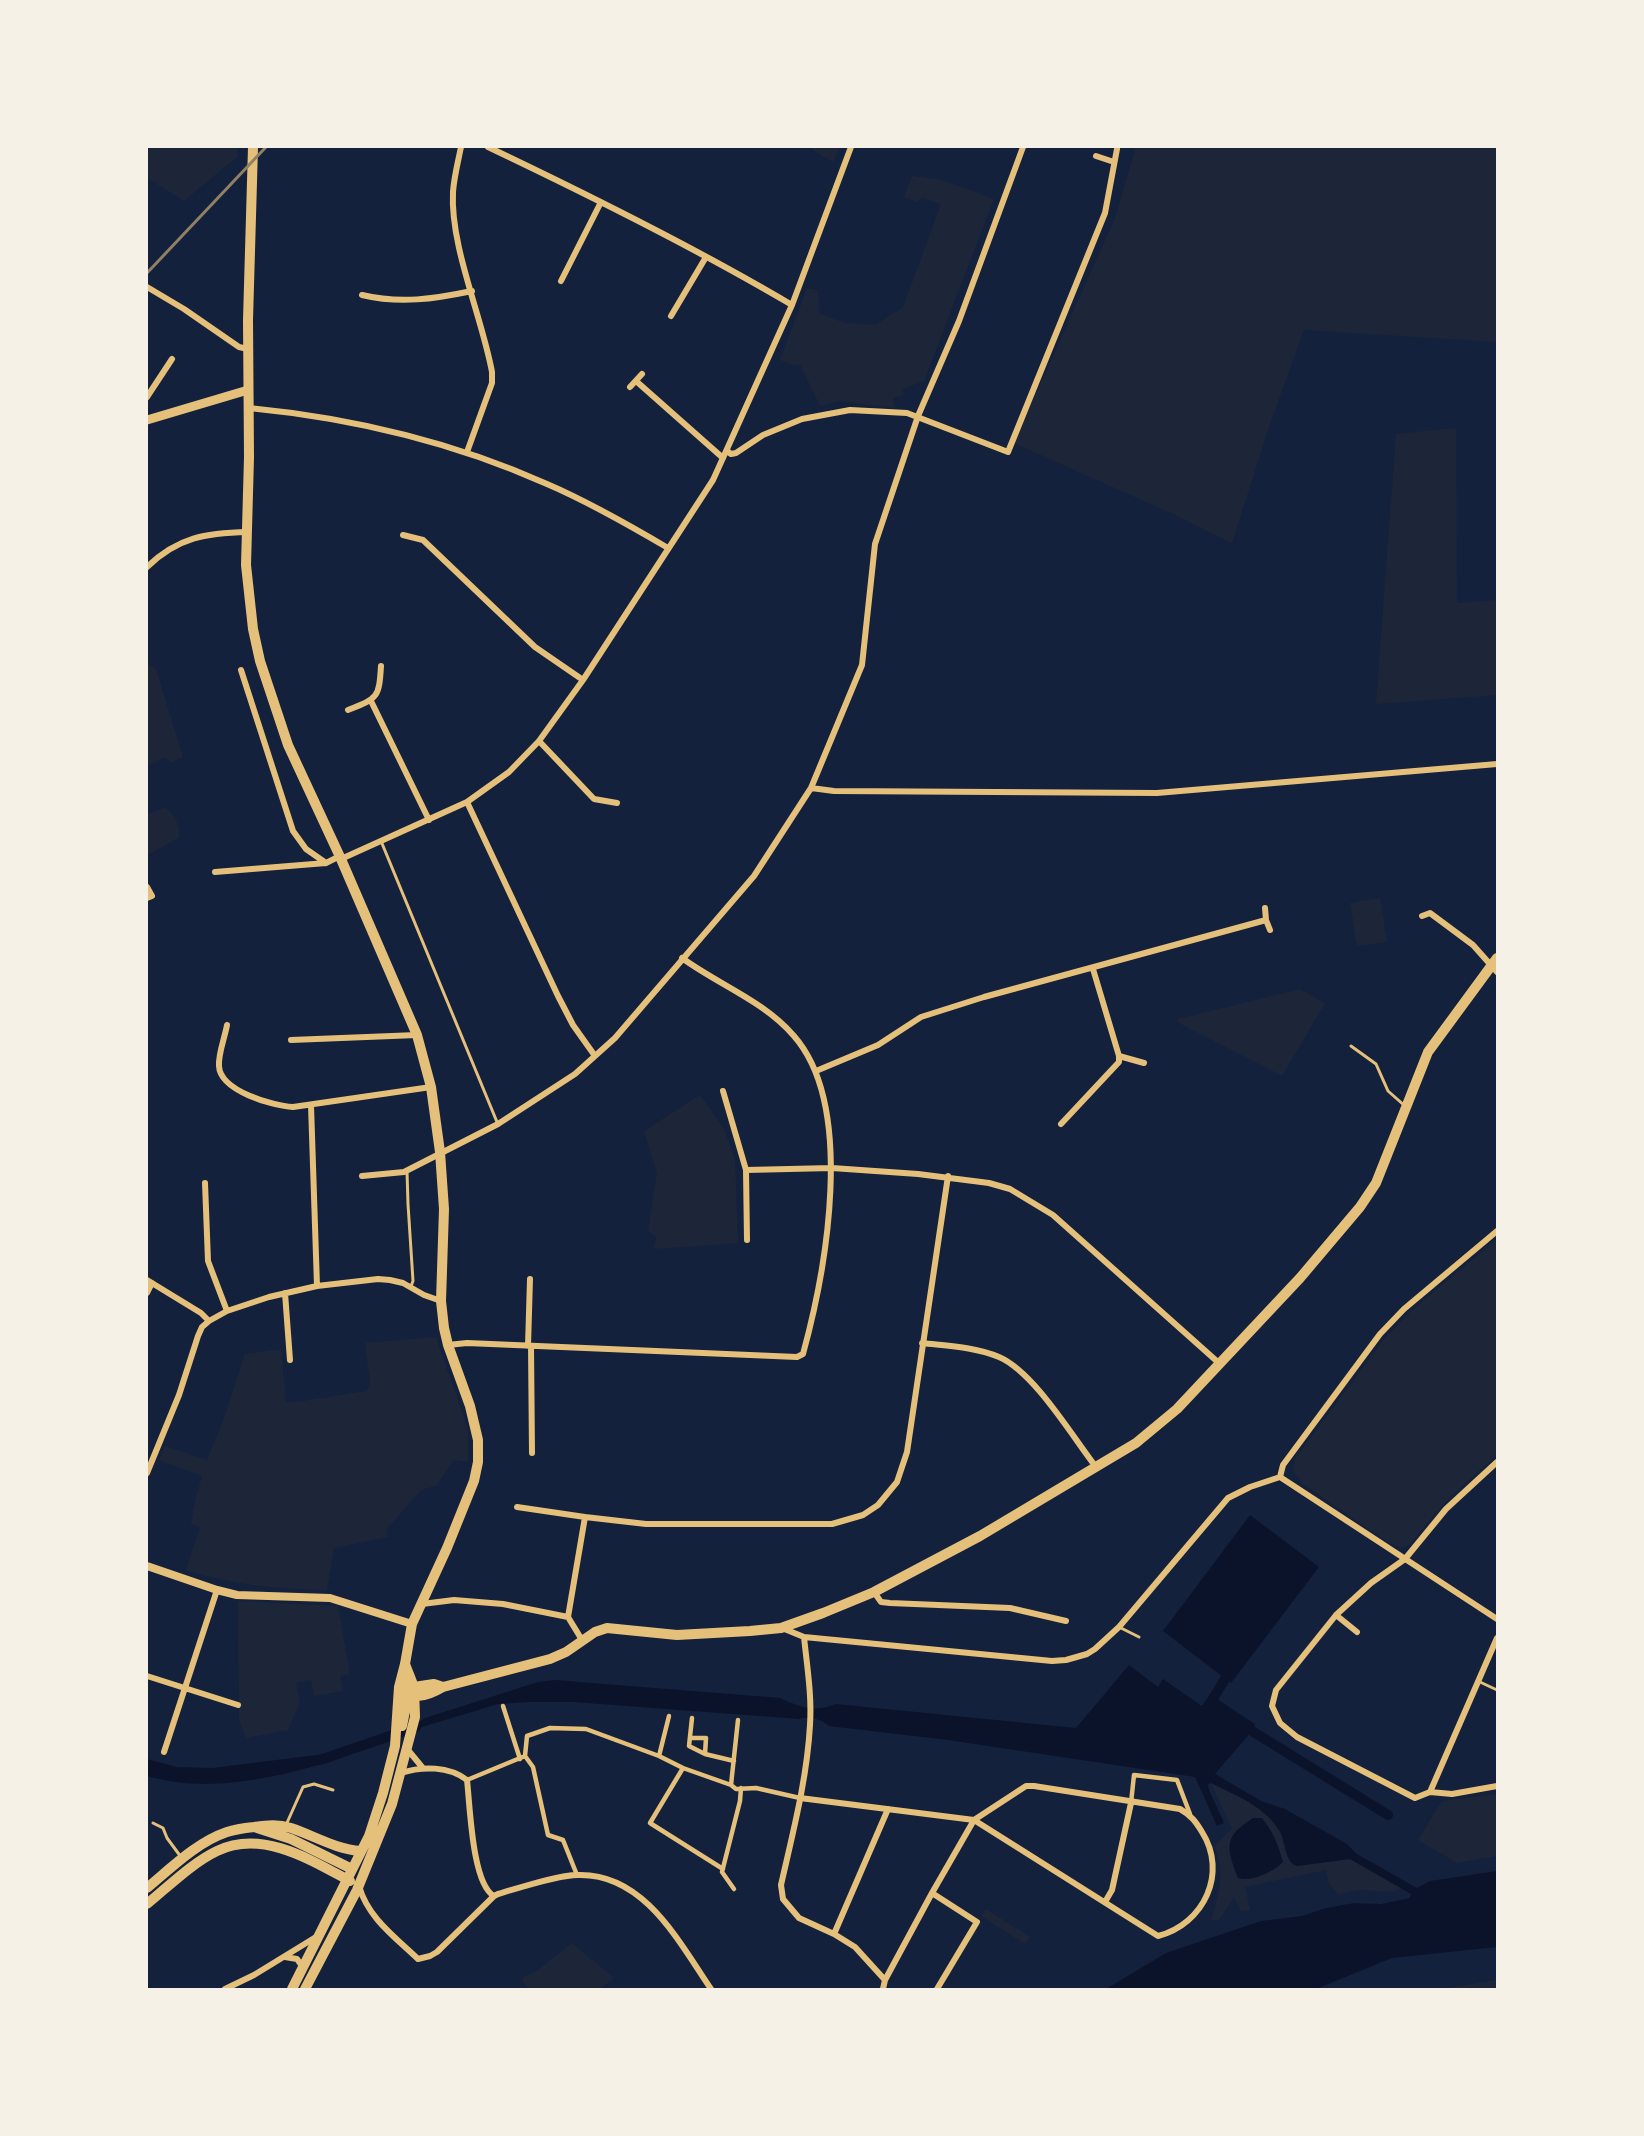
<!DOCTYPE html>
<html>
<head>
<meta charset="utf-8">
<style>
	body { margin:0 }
	#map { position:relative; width:1644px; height:2136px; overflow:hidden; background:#14213d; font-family:Rubik,sans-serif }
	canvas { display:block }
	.frame { position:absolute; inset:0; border:148px solid #f6f1e7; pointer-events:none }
</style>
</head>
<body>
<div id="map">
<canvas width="1644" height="2136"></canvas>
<div class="frame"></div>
</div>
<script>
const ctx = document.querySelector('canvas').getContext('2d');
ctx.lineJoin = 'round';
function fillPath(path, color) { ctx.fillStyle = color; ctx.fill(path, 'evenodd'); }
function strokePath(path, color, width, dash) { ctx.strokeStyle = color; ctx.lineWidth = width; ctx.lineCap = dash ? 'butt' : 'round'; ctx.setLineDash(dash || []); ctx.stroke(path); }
fillPath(new Path2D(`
	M147,147H238L237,157L184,201L147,178Z
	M810,147H840L833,162L817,153Z
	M1136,147H1497V342L1304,330L1270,424L1232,543L1175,515L1014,443L1115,218Z
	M912,176L942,180L994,199L924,381L902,389L904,395L893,398L894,408L841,401L820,406L800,365L790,364L780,360L807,288L818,290L819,313L845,323L875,325L903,307L941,204L922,198L917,202L904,197Z
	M1456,428L1457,603L1497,600V695L1376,704L1396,434Z
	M147,663L156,669L183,757L170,763L168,759L164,758L147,766Z
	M163,808C174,810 181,827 179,838L147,855V815Z
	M1380,898L1387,942L1357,946L1350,903Z
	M1300,989L1325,1003L1282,1076L1177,1022L1178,1019Z
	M700,1095L724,1129L735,1160L738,1243L654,1249L656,1237L648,1231L657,1173L644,1131Z
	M1497,1239V1455L1449,1498L1409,1545L1400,1548L1389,1543L1303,1484L1293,1471L1295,1459L1384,1339L1411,1311Z
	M436,1337L468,1429V1462L454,1460L436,1486L421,1490L386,1530L388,1537L334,1548L327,1590C278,1589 232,1585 186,1570L200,1527L191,1524L196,1497L202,1476L159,1460L165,1446L207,1460L223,1421L245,1354L281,1349L286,1402H296L367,1391L370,1382L365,1343Z
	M238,1601L338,1606L350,1674L340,1676L343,1691L314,1696L311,1680L296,1683L300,1703L288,1730L246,1738L239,1720Z
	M1211,1783C1235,1795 1265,1806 1279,1830C1286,1841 1284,1862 1297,1866L1350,1859L1401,1888L1393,1892L1359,1890L1338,1894L1329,1884L1326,1870L1245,1887L1250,1910L1241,1911L1234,1897L1218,1921L1211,1920C1219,1892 1226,1873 1214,1846L1232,1829Z
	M1497,1794V1856L1457,1863L1418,1840L1442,1801Z
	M986,1909L1030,1937L1025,1944L981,1916Z
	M572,1943L614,1978L600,1989H529L522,1981L525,1976L538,1970Z
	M1497,1980V1989H1441Z`), '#1d2539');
fillPath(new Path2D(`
	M1250,1515L1319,1567L1231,1683L1163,1631Z
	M1129,1665L1158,1687L1163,1679L1202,1706L1211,1693L1214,1697L1255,1724L1252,1731L1215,1774L1261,1801L1285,1809L1347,1844L1357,1854L1417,1888L1430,1881L1497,1871V1947L1392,1958L1316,1989H1106L1166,1953L1261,1921L1302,1916L1326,1908L1354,1903L1381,1904L1410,1898L1411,1894L1350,1859L1297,1866C1284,1862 1286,1841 1279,1830C1264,1806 1235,1795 1211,1783L1208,1784L1209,1790L1224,1823L1217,1826L1195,1777L948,1740L829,1726C821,1719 809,1716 799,1719L573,1702H528L498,1704L422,1727L406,1730L425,1718L538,1682L555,1680L780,1698C801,1707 813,1713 836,1704L1076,1728Z
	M333,1753V1761C274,1778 208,1794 147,1776V1759L177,1767L212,1768Z
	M1253,1818H1262C1273,1832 1278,1844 1283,1862C1273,1872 1253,1882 1238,1878C1226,1847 1223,1837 1253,1818Z`), '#0b132b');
strokePath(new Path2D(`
	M1214,1697L1225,1679
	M1252,1731L1388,1815
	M320,1760L416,1727`), '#0b132b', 10);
strokePath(new Path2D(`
	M381,841L497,1122
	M1351,1046L1376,1064L1388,1091L1405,1106
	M407,1171L408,1204L413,1281L411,1286
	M1119,1627L1139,1637
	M1480,1682L1497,1690
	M153,1823L163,1828L167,1838L181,1857
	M286,1825L303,1787L314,1784L333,1790`), '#e5c07b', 3);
strokePath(new Path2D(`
	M503,1706L520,1759
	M692,1718L689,1746L705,1754L734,1761
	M691,1738H706L705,1754
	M525,1756L533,1767L548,1835L563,1840L577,1875
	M659,1756L669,1716
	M683,1768L650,1823L723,1869
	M467,1780L525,1756L527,1736L550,1728L586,1729L659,1756L683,1768L731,1785L736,1789L756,1788L800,1798
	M731,1785L738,1720
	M1131,1803L1134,1775L1177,1780L1190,1814
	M734,1889L722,1872L740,1801L741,1788`), '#e5c07b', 4.5);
strokePath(new Path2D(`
	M461,147C458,162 454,177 453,192C450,246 482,317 492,372V383L467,452
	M488,147C591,196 694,247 792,305
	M1096,156L1114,162
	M561,281L601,202
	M147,287L184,309L239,347L248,349
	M362,295C400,304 434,299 472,291
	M671,316L706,257
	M636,381L723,458
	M630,387L642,374
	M147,397L172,359
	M249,408C352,418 453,442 547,484C589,502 629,525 668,548
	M727,451L731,454L736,453L763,435L802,419L850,410L907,413L1008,452L1105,213L1117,149
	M403,535L423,540L535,647L583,680
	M147,567C178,537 206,533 248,532
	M241,670L293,831L306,849L326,863
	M371,701L429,820
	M348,710C378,698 379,698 381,666
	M539,741L594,799L617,803
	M811,788L834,791L1157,793L1497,764
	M467,802L558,996L573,1025L595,1056
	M341,859L467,802L509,772L539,741L583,680L713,480L792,305L851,147
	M215,872L326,863L340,856
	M147,887L152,896L147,898
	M1265,908L1266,920
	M1422,916L1430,913L1473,945L1497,972
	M227,1025C225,1037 218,1054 219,1066C220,1091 273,1106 293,1107L431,1087
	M291,1040L417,1035
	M1119,1056L1144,1063
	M816,1071L878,1045L921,1017L984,997L1266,920L1270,930
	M723,1091L746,1170L832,1168L918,1174L989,1183L1010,1189L1053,1215L1220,1364
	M311,1105L317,1286
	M1061,1124L1119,1062V1056L1093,969
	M746,1170L747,1240
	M362,1176L404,1172L498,1124L575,1074L615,1038L754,876L811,788L862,665L875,544L918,416L959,321L1023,147
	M205,1183L208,1261L227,1311
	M147,1280L201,1313L209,1321
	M147,1293L152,1283
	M285,1293L290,1360
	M922,1343C948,1346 975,1347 999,1357C1034,1372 1072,1436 1096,1467
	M448,1345L467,1343L797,1357L803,1354C826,1270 856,1107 794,1036C764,1001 719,985 682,958
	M528,1346L530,1279
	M531,1346L532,1453
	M1497,1462L1446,1509L1405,1559L1371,1583L1336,1615L1276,1690L1272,1706L1280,1723L1297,1737L1415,1798L1430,1792L1497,1638
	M147,1473L179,1395L198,1336L202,1327L209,1321L227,1311L269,1297L317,1286L378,1279L390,1280L403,1283L424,1295L441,1301
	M1280,1477L1283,1465L1380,1334L1404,1309L1497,1231
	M1280,1477L1497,1619
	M517,1507L585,1517
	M874,1592L881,1602L890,1603L1010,1608L1066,1621
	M422,1604L454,1600L503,1604L568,1617
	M1336,1615L1357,1632
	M568,1617L585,1517L646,1524H832L863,1515L878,1505L897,1482L907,1452L948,1176
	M568,1617L582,1640
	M782,1628L804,1637L1052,1661L1066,1660L1087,1654L1095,1649L1119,1627L1228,1498L1250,1487L1280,1477
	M804,1637C807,1666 812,1696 810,1725C807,1779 793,1832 781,1885L783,1899L799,1918L834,1934L855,1947L885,1980L883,1989
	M147,1676L238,1705
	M408,1750L422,1767
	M164,1752L217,1590
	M401,1773C422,1766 449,1766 467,1780C470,1805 472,1884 494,1896
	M1430,1792L1452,1794L1497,1786
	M800,1798L974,1820L1158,1936C1204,1924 1228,1873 1202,1832C1196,1822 1191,1815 1180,1809L1034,1786H1026L974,1820L932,1893L885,1980
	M359,1886C368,1918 395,1937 418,1959L430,1956L437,1952L494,1896L498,1894C519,1888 557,1875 578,1875C644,1873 679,1942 711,1989
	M932,1893L977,1922L937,1989
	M1105,1902L1112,1890L1131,1803
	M834,1934L888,1809
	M285,1957L297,1959L302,1966
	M225,1989L254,1975L316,1937`), '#e5c07b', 6);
strokePath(new Path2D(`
	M147,1566L217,1590L237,1595L330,1598L412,1624`), '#e5c07b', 8);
strokePath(new Path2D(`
	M147,420L248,390`), '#e5c07b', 9);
strokePath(new Path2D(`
	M253,147L248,320L249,457L246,565L253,629L260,661L288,745L341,859L417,1035L431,1087L440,1152L444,1209L441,1301L444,1328L448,1345L470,1406L478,1440V1462L474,1481L447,1548L412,1624L405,1664L399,1687L395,1746L383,1793L369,1836L292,1989
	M401,1681C411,1702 426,1697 443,1687L550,1659L566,1652L595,1632L607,1628L677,1635L750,1631L781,1628L823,1613L874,1592L980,1536L1136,1443L1177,1409L1300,1278L1360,1207L1376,1183L1428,1052L1497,958
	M414,1687L434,1684L443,1687
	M402,1726L409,1691L413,1687
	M257,1828L291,1839L352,1869
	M147,1888C171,1868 197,1842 227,1832C236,1829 245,1828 254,1827C268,1825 278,1824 291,1828C315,1836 335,1849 361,1851
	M147,1904C169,1886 192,1863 217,1851C262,1829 311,1860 350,1881
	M305,1989L357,1890L392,1804L415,1717L414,1687L405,1664`), '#e5c07b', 10);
strokePath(new Path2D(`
	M147,273L266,147`), '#918062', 3);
</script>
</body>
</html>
